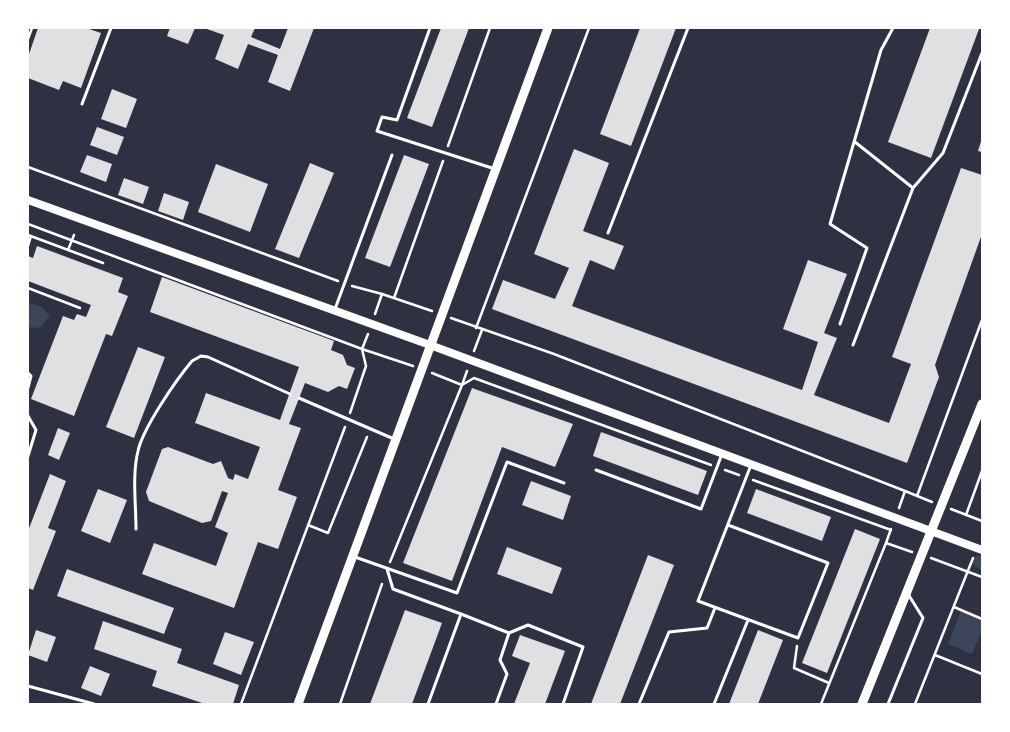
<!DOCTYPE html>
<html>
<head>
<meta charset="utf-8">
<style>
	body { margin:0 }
	#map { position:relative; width:1010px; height:732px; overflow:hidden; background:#2d3142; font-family:"DejaVu Sans",sans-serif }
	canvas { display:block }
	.frame { position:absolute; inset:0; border:29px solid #fff; pointer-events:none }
</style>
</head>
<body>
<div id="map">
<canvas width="1010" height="732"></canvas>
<div class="frame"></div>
</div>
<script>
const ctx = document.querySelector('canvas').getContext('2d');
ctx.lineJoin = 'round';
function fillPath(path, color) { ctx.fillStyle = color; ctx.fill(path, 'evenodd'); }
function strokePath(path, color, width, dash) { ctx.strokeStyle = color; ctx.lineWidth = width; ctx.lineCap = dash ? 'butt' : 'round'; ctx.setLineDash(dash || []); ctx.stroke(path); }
fillPath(new Path2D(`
	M28,303L40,306L50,315L40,328L28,327Z
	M978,555L982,557V571L972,563V559Z
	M961,611L982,621V630L972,654L948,644Z`), '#3c4559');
fillPath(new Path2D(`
	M38,28H86L101,33L81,88L63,81L59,90L28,78V57Z
	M170,28H195L188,44L167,36Z
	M204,28H255L251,37L280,49L288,28H314L290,91L268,82L278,55L248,44L238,69L215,59L224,35Z
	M441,28H469L432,127L407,118Z
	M640,28H676L631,146L600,134Z
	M930,28L979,29L931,158L888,142Z
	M112,89L137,99L126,128L101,119Z
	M97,127L124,137L117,155L90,145Z
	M982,138V152L978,151Z
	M574,149L609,163L583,231L624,246L614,270L590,260L572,306L802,390L818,342L783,329L808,260L847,274L824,333L837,338L814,395L889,423L911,364L892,357L961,168L982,175V234L935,365L939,377L907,463L492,309L503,280L555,299L569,268L534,254Z
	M87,155L112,164L106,182L80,172Z
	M404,155L429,164L390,267L365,258Z
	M310,163L334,173L299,258L275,249Z
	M216,164L268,184L250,232L198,212Z
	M124,178L149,187L143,204L118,195Z
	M164,193L189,202L183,220L158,211Z
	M37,246L123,278L118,292L128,296L112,336L106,334L74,416L31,399L63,316L74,320L77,314L86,317L91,305L28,281V256L33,258Z
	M162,277L334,341L331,350L343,355L347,365L355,368L347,389L339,386L328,392L305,383L289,424L301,428L278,490L297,497L278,549L258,542L234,608L142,574L154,543L216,566L228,533L215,527L228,493L222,491L211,521L202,523L149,501L146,492L162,449L168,447L213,464L221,461L228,478L233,480L235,474L248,479L260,447L195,423L206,393L280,420L299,367L150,312Z
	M138,347L165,357L134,438L106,427Z
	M472,388L573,424L555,467L502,447L452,581L403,563Z
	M58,428L70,433L59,460L48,455Z
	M601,432L707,471L698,495L593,456Z
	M50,474L66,481L48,528L56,531L33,590L28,588V531Z
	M531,481L571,496L563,520L522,505Z
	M98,489L127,500L110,543L81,531Z
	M756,489L831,517L822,541L747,513Z
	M855,529L880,539L827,673L802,663Z
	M507,547L562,568L552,594L497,574Z
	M648,555L674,565L666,586L620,704H591Z
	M67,569L174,608L164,634L57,596Z
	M405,610L442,623L412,704H370Z
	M103,621L182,649L177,663L239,685L233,704H205L152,686L157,671L94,649Z
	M36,630L56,637L47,662L28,655Z
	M758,630L783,640L758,704H729Z
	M225,632L254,642L241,675L213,664Z
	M520,635L565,651L545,704H514L530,663L512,656Z
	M90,666L110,674L101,696L81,688Z`), '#e0e0e3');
strokePath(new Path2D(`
	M28,39L32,28
	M448,146L490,28
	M28,167L338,281
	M28,224L362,349L366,366L350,413
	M28,235L103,263
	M28,246L31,236
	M68,250L74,235
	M352,286L382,294
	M28,288L80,308
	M394,298L443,161
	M375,314L382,294L432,311
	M451,318L554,354L905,491
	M476,328L589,28
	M368,334L362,349L413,366
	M474,351L482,330
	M432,373L462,385L467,371
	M725,470L739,475
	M753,480L891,530
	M917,496L982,320
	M899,508L905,491L932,502
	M951,509L982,521
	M966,515L982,471
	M308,525L328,533L367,437
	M891,529L886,543L912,552
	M931,558L982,577
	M390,562L462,385L474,378L711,465
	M954,607L982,619
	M797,646L794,668L829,683
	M935,655L982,674
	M241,704L345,427
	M340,704L382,584
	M821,704L886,543
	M915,704L973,558`), '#fff', 2.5);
strokePath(new Path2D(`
	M430,28L397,120L382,117L377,131L495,169
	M82,104L111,28
	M855,142L913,188L943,153L982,53
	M608,233L688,28
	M335,309L392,155
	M840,324L867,248L830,224L881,50L893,28
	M853,345L913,188
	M28,373L31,376L28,388
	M299,398L394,439
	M28,416L36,430L28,456
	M596,470L701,509L722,454
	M728,525L828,563L798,638L698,601L751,465
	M136,529C136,504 132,475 138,451C143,428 176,380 192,361L201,356L208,357L290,394
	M355,557L457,593L507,462L564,483
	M387,569L393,589L461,614L428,704
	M461,614L509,633L500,660L507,674L496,704
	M509,633L528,625L583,647L563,704
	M28,686L94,704
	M639,704L669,632L707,628L715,608
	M714,704L748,620
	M888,704L923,618L908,594`), '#fff', 3);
strokePath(new Path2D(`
	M28,200L430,345L982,550`), '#fff', 8);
strokePath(new Path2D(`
	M298,704L548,28
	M862,704L982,404`), '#fff', 9);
</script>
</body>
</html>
